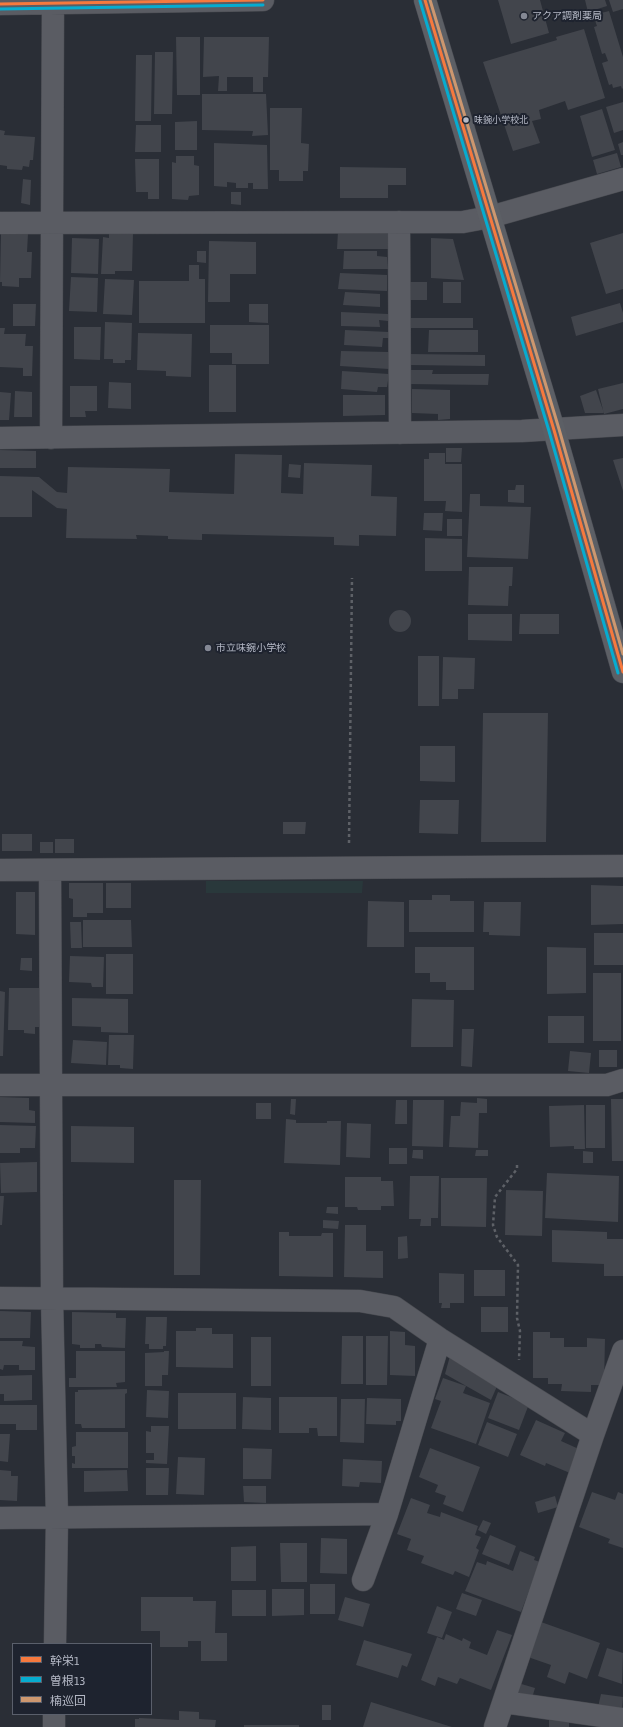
<!DOCTYPE html>
<html>
<head>
<meta charset="utf-8">
<style>
	body { margin:0 }
	#map { position:relative; width:623px; height:1727px; overflow:hidden; background:#2a2e36; font-family:"Asap Condensed","Noto Sans JP",sans-serif }
	canvas { display:block }
	.legend { position:absolute; left:12px; top:1643px; width:140px; height:72px; box-sizing:border-box; background:#1e232f; border:1px solid #5a5f6b; margin:0; padding:5px 7px; list-style:none; font-size:12px; color:#b5b9c6 }
	.legend li { display:flex; align-items:center; gap:8px; height:20px }
	.legend b { width:20px; border:1px solid #5a5f6b }
</style>
</head>
<body>
<div id="map">
<canvas width="623" height="1727"></canvas>
<ul class="legend">
<li><b style="height:5px;background:#f6793e"></b>幹栄1</li>
<li><b style="height:5px;background:#06acd0"></b>曽根13</li>
<li><b style="height:5px;background:#cd976f"></b>楠巡回</li>
</ul>
</div>
<script>
const ctx = document.querySelector('canvas').getContext('2d');
ctx.lineJoin = 'round';
function fillPath(path, color) { ctx.fillStyle = color; ctx.fill(path, 'evenodd'); }
function strokePath(path, color, width, dash) { ctx.strokeStyle = color; ctx.lineWidth = width; ctx.lineCap = dash ? 'butt' : 'round'; ctx.setLineDash(dash || []); ctx.stroke(path); }
function label(font, color, halo, rows, align = 'center') {
  ctx.font = font + ' "Asap Condensed","Noto Sans JP",sans-serif'; ctx.lineWidth = 4; ctx.setLineDash([]); ctx.textBaseline = 'middle'; ctx.strokeStyle = halo; ctx.fillStyle = color; for (const [text, x, y, turn = 0] of rows) {
    ctx.save(); ctx.translate(x, y); ctx.rotate((+turn || 0) * Math.PI / 180); ctx.textAlign = isNaN(turn) ? turn : align; if (halo) ctx.strokeText(text, 0, 0); ctx.fillText(text, 0, 0); ctx.restore();
  }
}
fillPath(new Path2D(`
	M206,881H363L362,893H206Z`), '#29383b');
fillPath(new Path2D(`
	M498,0H540L549,33L511,44Z
	M585,0H605L607,6L588,12Z
	M609,0H623V9L613,12Z
	M609,11L623,57V88L622,89L621,86L613,88L612,84L609,85L602,63L608,61L605,53L602,54L594,27L597,26L593,15Z
	M584,29L605,98L568,110L565,101L539,110L541,119L532,121L540,143L513,151L483,62L557,40L556,37Z
	M176,37H200V95H177Z
	M204,37H269L268,77H263V92H253V77H227V91H218L219,76L203,77Z
	M155,52H173L172,114H154Z
	M136,55H152L151,121H135Z
	M202,94H266L268,135L252,136L253,131L202,130Z
	M623,102V130L614,133L606,107Z
	M270,108H302L301,143L309,144L308,171H303V181H279V170H270Z
	M602,109L615,150L592,157L580,116Z
	M197,121V150H175V122Z
	M136,125H161V152H135Z
	M0,130L5,131L4,135L35,137L33,160H30L29,167L23,166L22,170L7,169V166L0,165Z
	M623,142V155H621L618,144Z
	M214,143L267,145L268,189H253V183H248V188H236V183L227,182V187L214,186Z
	M617,153L621,167L597,174L593,160Z
	M176,156H194V165L199,166V195L189,196L188,200L172,199V162L176,163Z
	M135,159H159V199H148V192H136Z
	M340,167L406,168V185H388V198H340Z
	M23,179L31,180L30,205L21,203Z
	M231,192H241V205L231,204Z
	M338,231L390,233L389,249H337Z
	M1,233L28,234L27,252H32L31,278H19V287L2,286V282H0Z
	M109,233L133,234L132,271H115V274H101L103,237L109,238Z
	M623,233V289L606,294L590,243Z
	M72,238L99,239L98,274L71,273Z
	M431,238L453,239L464,280L431,278Z
	M209,241L256,242V274H230V302H208Z
	M197,251H206V263L197,262Z
	M344,251H377V256L387,257L388,269H343Z
	M189,265H199V279H205V323H139V281H189Z
	M340,273L387,275V291L338,289Z
	M71,277L98,278L97,312L69,311Z
	M105,279L134,280L132,315L103,314Z
	M409,282H427V300H409Z
	M443,282H461V303H443Z
	M345,292L380,294V307L343,305Z
	M620,303L623,313V322L576,336L571,317Z
	M13,304H36L35,326H13Z
	M249,304H268V323L249,322Z
	M341,312L388,314V321L379,320L380,327L341,326Z
	M408,318H473V328H408Z
	M105,322L132,323L131,360H125V363H113V359H104Z
	M210,325H269V364H232V353H210Z
	M74,327H101L100,360L74,359Z
	M0,328H5L4,334H26L25,346H33L32,376H23V368L0,367Z
	M345,330L389,332V338H383L382,347L344,345Z
	M429,330H478V352H428Z
	M138,333L192,334L191,377L166,376V371L137,370Z
	M341,351L389,352V369L340,366Z
	M410,354L485,355V366L410,365Z
	M209,365H236V412H209Z
	M409,370H433L432,374H489L488,385L408,384Z
	M342,371L389,374L387,387H378L377,392L341,389Z
	M109,382L131,383V409L108,408Z
	M623,383V409L604,414L598,389Z
	M70,386H97V411H85L86,417H70Z
	M412,389L450,390V419L438,420V414L412,413Z
	M596,390L604,413H585L580,396Z
	M15,391L32,392V417H14Z
	M0,392L11,393L9,420H0Z
	M343,395H385V415L343,416Z
	M446,448H462L461,462H446Z
	M0,450L36,451V468H0Z
	M429,453H445V464H462V512L445,511L446,501H424V459H429Z
	M235,454L282,455L281,493L303,494L304,463L372,465L371,496L397,497L396,536L359,535V546L334,545V537L202,534V540L168,539V536L136,535L137,539L66,538L67,509L57,508L32,490V517H0V476L39,477L57,492L67,493L68,467L170,469L169,492L234,494Z
	M623,458V491L613,460Z
	M289,464L301,465L300,478L288,477Z
	M516,485H524V503L508,502V490H515Z
	M470,494H480V506L531,507L528,559L467,557Z
	M424,513H443L442,531L423,530Z
	M447,519H462V536H447Z
	M425,538L462,539V571H425Z
	M469,567H513L512,586H509L508,606L468,605Z
	M389 621a11 11 0 1 1 22 0a11 11 0 1 1-22 0Z
	M468,614H512V641L468,640Z
	M520,614H559V634H519Z
	M418,656H439V706H418Z
	M443,657L475,658L474,689H458V699H442Z
	M483,713H548L546,842H481Z
	M420,746H455V782L420,781Z
	M420,800H459L458,834L419,833Z
	M283,822H306L305,834H283Z
	M2,834H32V851H2Z
	M55,839H74V853H55Z
	M40,842H53V853H40Z
	M69,883H103V913H87V917H73V899L69,898Z
	M106,883H131V908H106Z
	M591,885L623,886V924L591,925Z
	M16,892H35V935L16,934Z
	M432,895H450V901H474V932H409V900H432Z
	M368,901L404,902V947H367Z
	M484,902H521L520,936L489,935V932H483Z
	M83,920H131L132,947H83Z
	M70,922H81L82,948H71Z
	M594,933H623V965H594Z
	M415,947H474V990H446V982H430V973H415Z
	M547,947L586,948V993L547,994Z
	M106,954H133V994H106Z
	M70,956L104,957L103,987H92L91,983L69,982Z
	M21,958H32V971L20,970Z
	M593,973H621V1041H593Z
	M9,988H39V1027H35V1034L24,1033V1030H8Z
	M0,991L5,992L3,1056H0Z
	M72,998L128,999V1033L101,1032V1027L72,1026Z
	M412,999L454,1000L453,1047H411Z
	M548,1016H584V1043H548Z
	M462,1029H474L472,1067L461,1066Z
	M109,1035H134L133,1069L120,1068V1065H108Z
	M73,1040L107,1042L106,1065L71,1063Z
	M599,1050H617V1067H599Z
	M570,1051L591,1053L589,1073L568,1071Z
	M0,1097L29,1098V1110L35,1111V1123L0,1122Z
	M477,1098L487,1099V1113H479L478,1148L449,1147L451,1116H460L461,1102L477,1103Z
	M291,1099H296L295,1115L290,1114Z
	M611,1099H623V1161H612Z
	M396,1100H407V1124H395Z
	M413,1100H444L443,1147L412,1146Z
	M256,1103H271V1119H256Z
	M584,1105L585,1149H574V1146L550,1147L549,1106Z
	M586,1105H605V1148H586Z
	M286,1119L296,1120V1123H327V1121H341L340,1165L284,1163Z
	M347,1123L371,1124L370,1158L346,1157Z
	M0,1125L36,1126L35,1148H20V1153H0Z
	M71,1126L134,1127V1163L71,1162Z
	M389,1148H407V1164H389Z
	M413,1150H423V1159L412,1158Z
	M476,1150H488V1156H475Z
	M583,1151L593,1152V1163H583Z
	M37,1162V1192L1,1193L0,1163Z
	M547,1173L619,1176L618,1222L545,1218Z
	M410,1176H439L438,1218H431V1226H420L421,1219H409Z
	M345,1177H381V1181H393L394,1206H381V1210H358L357,1207H345Z
	M441,1178H487L486,1227L441,1226Z
	M174,1180H201L200,1275H174Z
	M506,1190L543,1191L542,1236L505,1235Z
	M0,1196H4L2,1225H0Z
	M327,1207H338V1214L326,1213Z
	M323,1220L339,1221L338,1229L323,1228Z
	M345,1225H366V1251H383V1278L344,1277Z
	M552,1230L607,1232V1239H623V1276H604V1264L552,1262Z
	M279,1232H289V1236H321L322,1233H333V1277L279,1276Z
	M407,1236L408,1258L398,1259V1237Z
	M474,1270H505V1296H474Z
	M439,1273L464,1274V1303H450V1308H441L442,1303H439Z
	M481,1307H508V1332H481Z
	M0,1311L31,1312L30,1338H0Z
	M72,1312L116,1313V1318H126L125,1348L102,1347L101,1344H95V1348H80V1345L72,1344Z
	M146,1317H167L166,1346H163V1349H149V1344H145Z
	M196,1328H212V1334H233V1368L176,1367V1331H196Z
	M390,1331L405,1332V1345L415,1346V1376L390,1375Z
	M533,1332H550V1338H564V1347H587V1338L605,1339L604,1385H591V1392L561,1391L562,1384H548V1378H533Z
	M342,1336H363V1384H341Z
	M366,1336H388L387,1385H366Z
	M251,1337H271V1386H251Z
	M0,1341H23L22,1346L35,1347V1370H19V1365H4L3,1370L0,1369Z
	M76,1351H125V1382L116,1383L117,1387H69V1378H76Z
	M164,1351H169L168,1375H162V1386H145V1353L164,1352Z
	M450,1356L498,1384L491,1400L445,1374Z
	M32,1375V1400L4,1401V1394H0V1376Z
	M443,1378L466,1386L463,1393L490,1403L476,1444L431,1428L441,1401L435,1399Z
	M127,1389V1393L125,1394V1428H82L81,1424H75V1392H78V1390Z
	M147,1390L169,1391L168,1418L146,1417Z
	M498,1392L529,1404L519,1430L488,1418Z
	M178,1393H236V1429H178Z
	M243,1397L271,1398V1430L242,1429Z
	M279,1397H337V1436H318L317,1428H309V1433H279Z
	M367,1398L401,1399V1421H396V1425L366,1424Z
	M341,1399H365L364,1443L340,1442Z
	M0,1405H37V1430H16V1424H0Z
	M536,1420L565,1433L561,1441L581,1450L570,1473L546,1463L545,1466L520,1455Z
	M487,1422L517,1434L508,1457L478,1445Z
	M151,1426H169L167,1464L146,1463V1460H154V1453H146V1431L151,1432Z
	M76,1432H128V1468H72V1463L75,1464V1456H72V1447L76,1446Z
	M0,1434H10L8,1462L0,1461Z
	M243,1448L272,1449L271,1479H243Z
	M430,1448L480,1467L463,1512L443,1504L446,1496L435,1492L438,1485L419,1477Z
	M178,1457L205,1458L204,1495L176,1494Z
	M343,1459L382,1461L381,1483L360,1482L359,1487L342,1486Z
	M146,1468H169L168,1495H146Z
	M0,1470L11,1471V1476H18L17,1501L0,1500Z
	M127,1470L128,1491L84,1492V1471Z
	M243,1486H266V1503L244,1502Z
	M592,1492L615,1500L618,1492L623,1494V1548L608,1543L610,1539L579,1527Z
	M555,1496L558,1507L538,1513L535,1502Z
	M411,1498L430,1505L427,1513L440,1517L441,1512L478,1526L475,1535L481,1537L476,1548L479,1550L469,1577L455,1571L453,1575L421,1563L424,1556L407,1550L411,1539L397,1534Z
	M483,1520L491,1523L486,1534L478,1530Z
	M490,1535L516,1546L509,1565L482,1554Z
	M321,1538L347,1539V1574L320,1573Z
	M280,1543H307V1582H281Z
	M256,1546V1581H231V1547Z
	M520,1551L535,1557L534,1560L540,1562L521,1612L465,1591L477,1562L486,1565L487,1561L513,1571Z
	M310,1584H335V1614H310Z
	M272,1589H304V1615L272,1616Z
	M232,1590H266V1616H232Z
	M462,1593L482,1600L476,1616L456,1609Z
	M141,1597H193V1601H216L215,1633H227V1661H201V1641H188V1647H160V1631H141Z
	M345,1597L370,1604L363,1627L338,1620Z
	M437,1606L452,1612L442,1638L427,1633Z
	M541,1622L600,1643L587,1679L569,1672L565,1684L547,1677L551,1665L528,1657Z
	M497,1630L512,1635L491,1690L460,1678L457,1684L438,1677L435,1686L421,1680L437,1637L444,1640L446,1634L462,1641L463,1638L471,1642L469,1648L487,1655Z
	M364,1640L412,1654L407,1667L402,1665L398,1678L356,1665Z
	M607,1648L623,1653L622,1684L598,1676Z
	M518,1683L535,1688L532,1698L515,1693Z
	M601,1694L623,1697L622,1711L598,1707Z
	M371,1702L452,1727H363Z
	M322,1705H331V1720H322Z
	M179,1711L199,1712V1719L216,1720L215,1727H135V1719H139V1718L179,1720Z
	M549,1720L569,1721V1727H549Z
	M244,1725H299V1727H244Z`), '#42454c');
const minor = new Path2D(`
	M0,4L263,0
	M399,222L400,433
	M0,223L463,222L490,217L623,179
	M0,438L522,431L623,425
	M51,438L53,0
	M0,870L623,866
	M50,870L52,1299L57,1518L55,1644
	M0,1085H607L623,1080
	M0,1298L360,1301L394,1307L440,1339L593,1435
	M0,1518L387,1514
	M363,1580L387,1514L440,1339
	M504,1702L623,1719
	M54,1727V1714
	M495,1727L593,1435L623,1351`);
const major = new Path2D(`
	M425,0L554,430L623,672`);
strokePath(minor, '#484a50', 23);
strokePath(major, '#484a52', 23);
strokePath(new Path2D(`
	M349,843L352,578
	M517,1165V1169L495,1197L493,1225L497,1237L518,1265L517,1318L520,1331L519,1360`), '#5e6167', 2.5, [3, 3]);
strokePath(minor, '#5a5c63', 22);
strokePath(major, '#5c5f65', 22);
strokePath(new Path2D(`
	M425,0L554,430L623,672
	M0,4L263,0`), '#f6793e', 3);
strokePath(new Path2D(`
	M420,1L549,431L618,673
	M0,9L263,5`), '#06acd0', 3);
strokePath(new Path2D(`
	M430,0L559,429L623,654`), '#cd976f', 3);
for (const [x, y, r, color] of [
	[524,16,4,"#848894"],
	[466,120,3.5,"#b5b9c6"],
	[208,648,4,"#848894"]
]) { const dot = new Path2D(); dot.arc(x, y, r, 0, 2 * Math.PI); ctx.fillStyle = color; ctx.fill(dot); strokePath(dot, '#1e232f', 1.5); }
label('9px', '#b5b9c6', '#1e232f', [
	["味鋺小学校北",474,120]
], 'left');
label('10px', '#b5b9c6', '#1e232f', [
	["アクア調剤薬局",532,16],
	["市立味鋺小学校",216,648]
], 'left');
</script>
</body>
</html>
